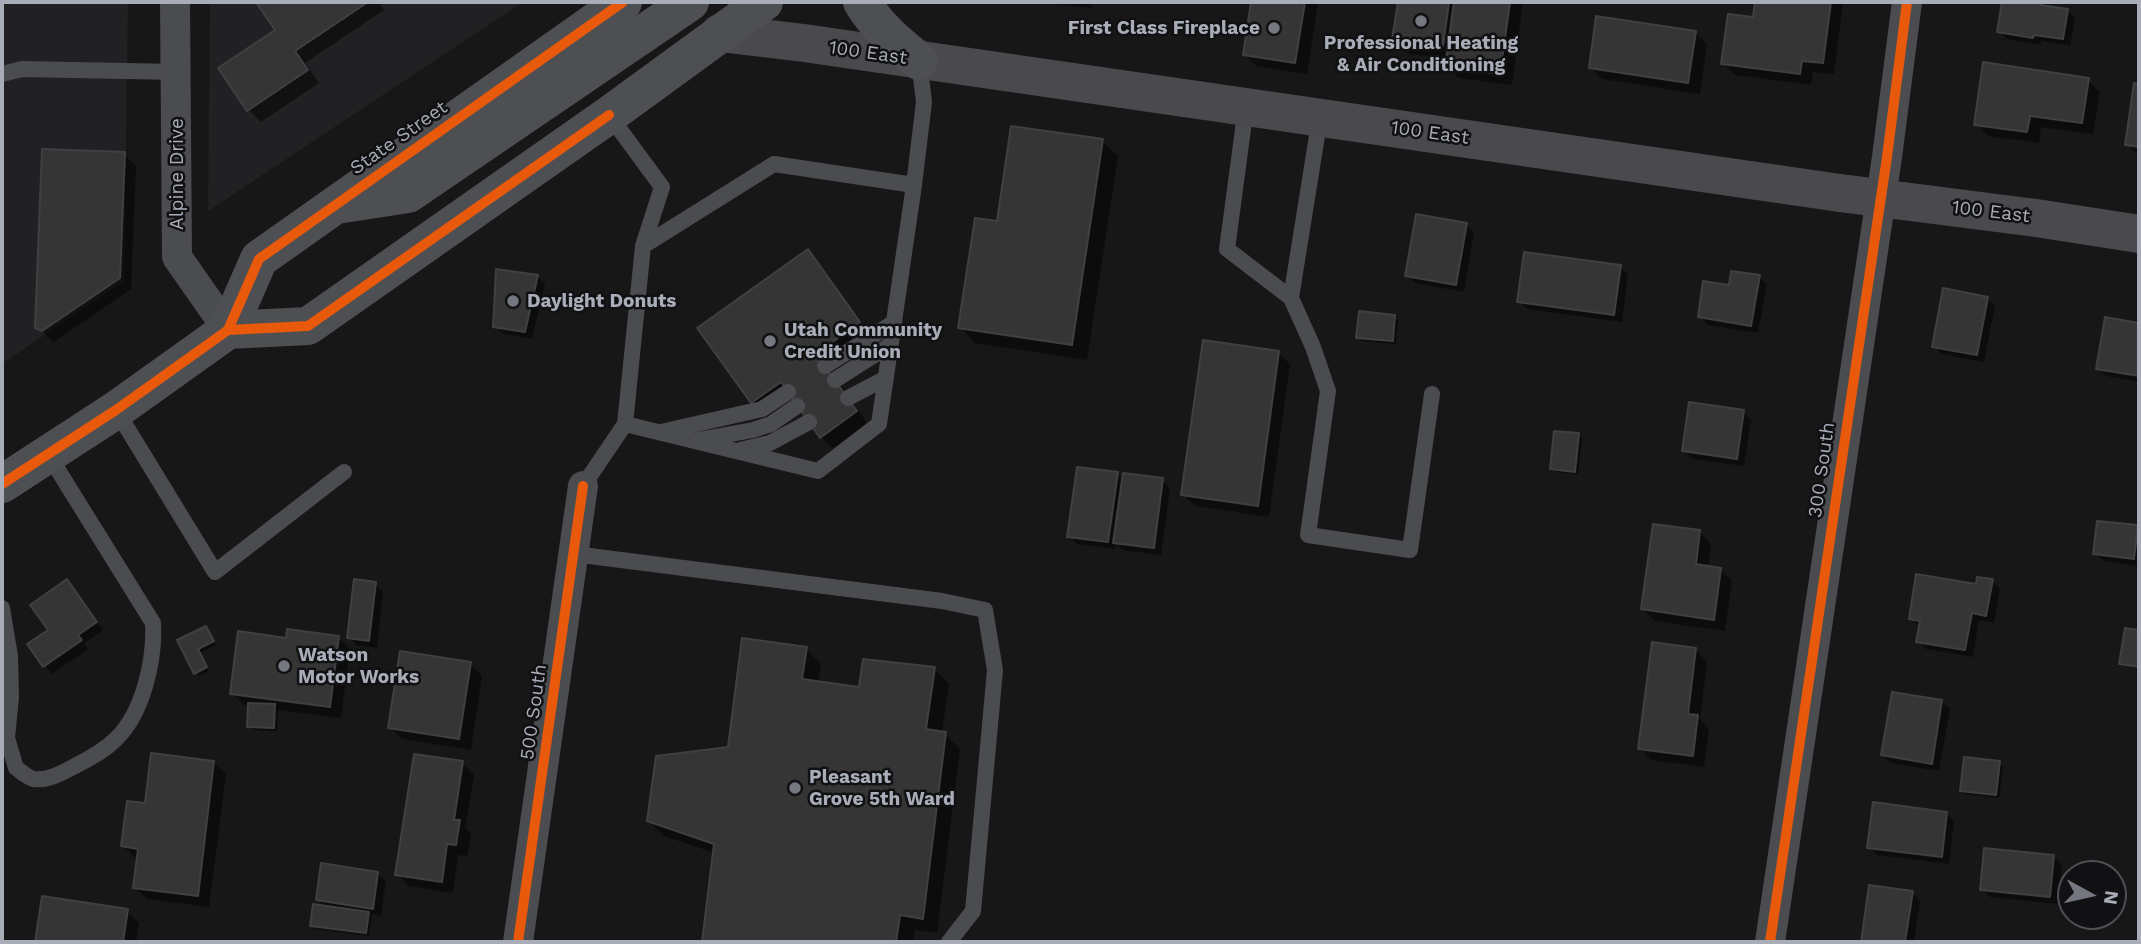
<!DOCTYPE html>
<html>
<head>
<meta charset="utf-8">
<style>
	body { margin:0 }
	#map { position:relative; width:2141px; height:944px; overflow:hidden; background:#171717; font-family:"Work Sans",sans-serif }
	canvas { display:block }
	.frame { position:absolute; inset:0; border:4px solid #a8adb8; pointer-events:none }
	.north { position:absolute; left:2057px; top:860px; width:70px; height:70px; box-sizing:border-box; background:#111113; border:2px solid #4d4f55; border-radius:50%; rotate:98deg; font-size:19px; font-weight:700; line-height:28px; text-align:center; color:#a8adb8 }
	.north::after { content:''; display:block; margin:auto; width:24px; height:32px; background:#757880; clip-path:polygon(50% 0,100% 100%,50% 72%,0 100%) }
</style>
</head>
<body>
<div id="map">
<canvas width="2141" height="944"></canvas>
<div class="frame"></div>
<div class="north">N</div>
</div>
<script>
const ctx = document.querySelector('canvas').getContext('2d');
ctx.lineJoin = 'round';
function fillPath(path, color) { ctx.fillStyle = color; ctx.fill(path, 'evenodd'); }
function strokePath(path, color, width, dash) { ctx.strokeStyle = color; ctx.lineWidth = width; ctx.lineCap = dash ? 'butt' : 'round'; ctx.setLineDash(dash || []); ctx.stroke(path); }
function label(font, color, halo, rows, align = 'center') {
  ctx.font = font + ' "Work Sans",sans-serif'; ctx.lineWidth = 5; ctx.setLineDash([]); ctx.textBaseline = 'middle'; ctx.strokeStyle = halo; ctx.fillStyle = color; for (const [text, x, y, turn = 0] of rows) {
    ctx.save(); ctx.translate(x, y); ctx.rotate((+turn || 0) * Math.PI / 180); ctx.textAlign = isNaN(turn) ? turn : align; if (halo) ctx.strokeText(text, 0, 0); ctx.fillText(text, 0, 0); ctx.restore();
  }
}
fillPath(new Path2D(`
	M2,2H128L124,281L2,364Z
	M210,2H523L208,211Z`), '#212123');
fillPath(new Path2D(`
	M258,2H379L384,10L305,63L319,83L261,122L249,110L221,69L277,30Z
	M1032,2H1092V8Z
	M1253,2H1318L1307,74L1256,66L1244,54Z
	M1399,2H1523L1512,85L1459,78L1447,66L1448,59L1409,54L1394,39Z
	M1757,2H1843L1834,74L1813,72L1811,85L1735,75L1723,63L1755,19Z
	M2004,2H2050L2049,8L2067,10L2075,18L2070,46L2041,41V45L2007,39L1999,31Z
	M1695,32L1707,44L1700,94L1602,79L1591,68Z
	M2088,80L2100,92L2093,134L2041,127L2039,143L1988,136L1976,124Z
	M2136,85H2139V156L2127,144Z
	M1102,141L1118,156L1087,360L975,343L960,327Z
	M124,154L136,166L131,289L54,342L37,327Z
	M1466,225L1474,233L1464,292L1415,283L1407,275Z
	M808,251L819,263L870,335L827,366L867,423L833,448L821,437L792,395L764,414L752,402L700,328Z
	M1620,267L1628,275L1622,322L1527,309L1519,301Z
	M537,276L545,284L532,339L503,334L495,326Z
	M1759,277L1767,285L1758,333L1708,325L1700,317L1730,288Z
	M1987,298L1995,306L1984,362L1942,354L1934,346Z
	M1394,317L1398,320L1396,344L1361,341L1358,337Z
	M2107,319L2139,325V382L2106,376L2098,368Z
	M1278,353L1290,364L1269,517L1195,506L1183,494Z
	M1743,412L1751,420L1744,466L1692,459L1684,451Z
	M1578,435L1582,439L1578,474L1556,472L1552,468Z
	M1117,474L1123,481L1162,480L1170,488L1161,555L1123,550L1116,543L1115,549L1077,544L1069,536Z
	M2137,527L2139,529V566L2103,561L2095,553Z
	M1700,532L1711,544L1708,568L1720,569L1732,581L1725,631L1655,621L1643,609Z
	M67,581L75,589L103,630L84,643L88,649L52,674L29,645L50,631Z
	M1992,581L2000,589L1994,623L1979,620L1973,657L1926,649L1918,641L1921,627L1910,618Z
	M375,584L383,592L377,648L357,645L349,637Z
	M206,628L216,645L200,653L209,671L199,676L179,641Z
	M2126,630L2139,632V669L2124,666L2121,663Z
	M338,638L350,649L341,718L278,710L277,731L253,730L249,726L250,706L244,705L232,693L288,640Z
	M806,649L821,664L818,683L861,689L934,669L949,684L942,733L945,734L960,749L937,933L915,930L913,942H704L715,853L664,836L649,821L730,749Z
	M1696,650L1707,662L1700,719L1709,729L1704,767L1651,760L1640,748Z
	M470,664L482,676L471,750L402,739L390,727Z
	M1942,702L1950,709L1939,771L1891,763L1883,755Z
	M214,763L226,774L209,907L147,899L135,887L138,858L134,857L123,846L147,805Z
	M462,763L474,775L465,828L471,834L467,856L458,855L453,893L409,886L397,874Z
	M1999,763L2003,767L1999,798L1965,794L1962,790Z
	M1946,813L1954,821L1949,864L1877,855L1869,847Z
	M2054,857L2062,865L2058,904L1990,897L1982,889Z
	M378,874L386,881L381,916L372,914L369,936L315,929L311,925L326,908L317,899Z
	M1871,887L1912,893L1920,901L1914,942H1863Z
	M43,898L127,911L139,923L136,942H36Z`), '#0007');
const building = new Path2D(`
	M256,2H368L295,51L308,70L247,111L218,68L275,30Z
	M1251,2H1305L1295,63L1243,55Z
	M1398,2H1449L1443,46L1392,39Z
	M1454,2H1510L1500,74L1445,67Z
	M1755,2H1831L1823,63L1802,61L1800,74L1721,64L1728,14L1753,17Z
	M2002,2H2042L2041,5L2068,9L2063,39L2034,35L2033,38L1997,32Z
	M1596,16L1696,31L1688,83L1589,68Z
	M1983,62L2089,78L2082,123L2030,116L2027,132L1974,125Z
	M2134,83L2139,84V147L2125,145Z
	M1011,126L1103,139L1072,345L958,328L975,218L997,221Z
	M42,149L125,152L120,278L42,331L35,328Z
	M1416,214L1467,223L1456,285L1405,276Z
	M808,249L860,322L816,354L857,411L820,438L781,382L751,403L697,328Z
	M1524,252L1621,265L1614,315L1517,302Z
	M496,269L538,275L525,332L493,327Z
	M1731,271L1760,275L1751,326L1698,317L1703,281L1729,285Z
	M1943,288L1988,297L1977,355L1932,347Z
	M1359,311L1395,315L1393,341L1356,338Z
	M2105,317L2139,323V376L2096,369Z
	M1203,340L1279,351L1258,506L1181,495Z
	M1689,402L1744,410L1737,459L1682,451Z
	M1554,431L1579,433L1575,472L1550,469Z
	M1077,467L1118,472L1108,542L1067,537Z
	M1123,473L1163,478L1154,548L1113,543Z
	M2097,521L2138,525L2134,559L2093,554Z
	M1653,524L1700,530L1696,564L1721,568L1714,620L1641,609Z
	M1916,574L1976,584L1977,577L1993,579L1986,616L1972,613L1965,650L1916,642L1920,621L1909,619Z
	M67,579L97,622L78,635L82,640L43,667L27,644L48,630L30,605Z
	M354,579L376,582L369,641L347,638Z
	M206,626L214,641L198,649L207,667L194,674L177,640Z
	M2125,628L2139,630V667L2119,664Z
	M287,629L339,636L330,707L230,694L238,631L286,638Z
	M742,638L807,647L802,679L859,687L863,659L935,667L926,729L946,732L923,919L900,915L896,942L769,941V942H702L714,844L647,821L656,756L728,747Z
	M1652,642L1696,648L1688,714L1698,715L1693,756L1638,749Z
	M400,651L471,662L459,739L388,728Z
	M1892,692L1942,700L1932,764L1881,755Z
	M248,703L275,704L274,728L247,727Z
	M151,753L214,761L198,896L133,888L138,849L121,846L127,801L145,803Z
	M414,754L463,761L454,820H460L456,845L447,844L442,882L395,875Z
	M1964,757L2000,761L1996,795L1960,791Z
	M1873,802L1947,812L1942,857L1867,848Z
	M1984,848L2054,855L2050,897L1980,890Z
	M321,863L378,872L373,909L316,900Z
	M1869,885L1913,891L1905,942H1861Z
	M42,896L128,909L123,942H35Z
	M313,904L369,912L366,933L310,926Z`);
fillPath(building, '#353536');
strokePath(building, '#3f4043', 2);
strokePath(new Path2D(`
	M2,74L22,69L176,72
	M1246,107L1227,249L1291,298L1313,347L1328,391L1308,535L1410,550L1432,394
	M914,185L924,102L919,61
	M1291,298L1320,117
	M825,366L893,323
	M835,380L890,345
	M848,398L886,378
	M116,410L215,572L344,472
	M625,424L818,471L879,424L914,185L774,164L643,246
	M661,432L762,409L788,392
	M698,440L753,430L771,424L797,406
	M740,450L770,443L809,422
	M583,486L625,424L643,246L662,187L609,115
	M574,554L942,601L985,610L995,670L973,911L949,942
	M2,608L10,656L11,697L7,738L16,768C21,771 28,778 34,779C49,781 63,772 75,766C89,759 105,750 116,739C143,713 155,660 153,623L48,454`), '#4b4c50', 16);
strokePath(new Path2D(`
	M175,2L177,257L228,330
	M518,942L583,486
	M1770,942L1887,157L1907,2`), '#4b4c50', 30);
strokePath(new Path2D(`
	M720,33L804,43L1840,193L2036,218L2139,234`), '#4a4a4e', 38);
strokePath(new Path2D(`
	M862,2C876,26 898,44 919,61
	M343,204L408,194L690,2
	M228,330L308,326L609,115L764,2
	M2,484L116,410L228,330L259,259L623,2`), '#4d4f52', 38);
strokePath(new Path2D(`
	M228,330L308,326L609,115
	M2,484L116,410L228,330L259,259L623,2
	M518,942L583,486
	M1770,942L1887,157L1907,2`), '#e8590c', 10);
for (const [x, y, r, color] of [
	[1421,21,7,"#757880"],
	[1274,28,7,"#757880"],
	[513,301,7,"#757880"],
	[770,341,7,"#757880"],
	[284,666,7,"#757880"],
	[795,788,7,"#757880"]
]) { const dot = new Path2D(); dot.arc(x, y, r, 0, 2 * Math.PI); ctx.fillStyle = color; ctx.fill(dot); strokePath(dot, '#111113', 2.5); }
label('bold 19px', '#a8adb8', '#111113', [
	["First Class Fireplace",1260,28,"right"],
	["Professional Heating",1421,43,"center"],
	["& Air Conditioning",1421,65,"center"],
	["Daylight Donuts",527,301],
	["Utah Community",784,330],
	["Credit Union",784,352],
	["Watson",298,655],
	["Motor Works",298,677],
	["Pleasant",809,777],
	["Grove 5th Ward",809,799]
], 'left');
label('19px', '#a8adb8', '#111113', [
	["100 East",868,53,8],
	["100 East",1430,133,8],
	["State Street",399,138,-35],
	["Alpine Drive",177,174,-90],
	["100 East",1991,212,7],
	["300 South",1822,470,-82],
	["500 South",534,712,-82]
]);
</script>
</body>
</html>
